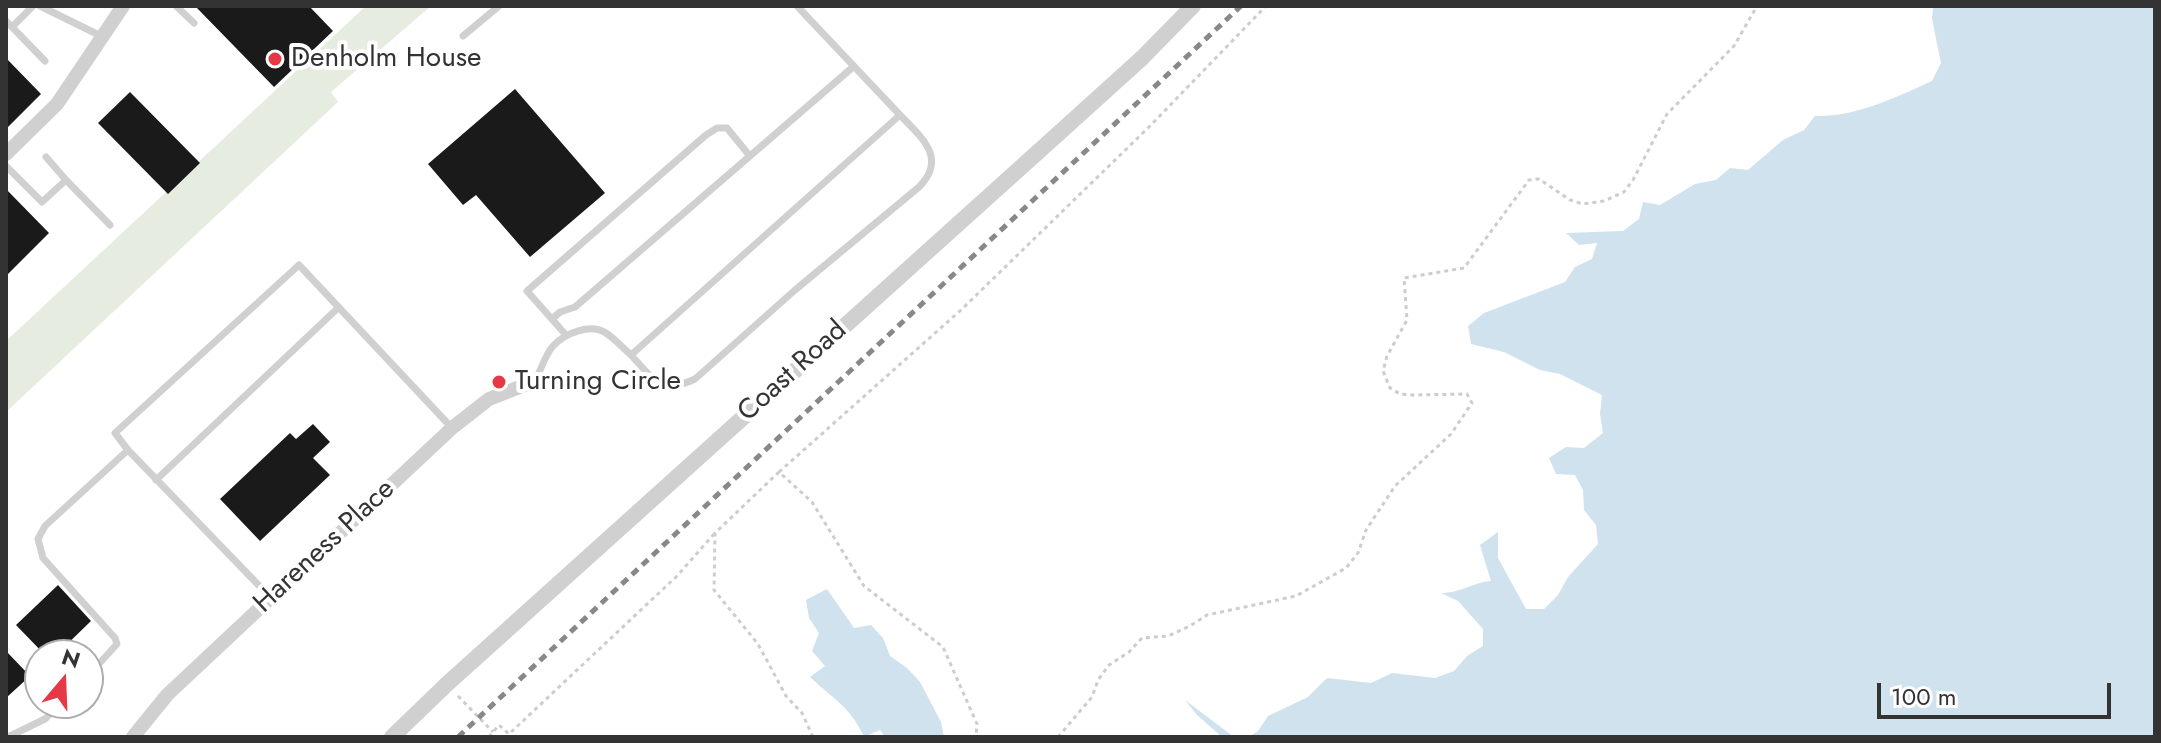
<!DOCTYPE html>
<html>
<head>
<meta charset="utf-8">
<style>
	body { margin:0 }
	#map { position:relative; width:2161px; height:743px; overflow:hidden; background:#fff; font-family:Jost,sans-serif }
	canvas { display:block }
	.frame { position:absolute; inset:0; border:8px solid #333; pointer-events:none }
	.north { position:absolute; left:24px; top:639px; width:80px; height:80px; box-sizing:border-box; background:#fff; border:2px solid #adadad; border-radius:50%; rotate:19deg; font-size:22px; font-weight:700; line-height:32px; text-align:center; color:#333 }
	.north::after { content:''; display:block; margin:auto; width:28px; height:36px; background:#e63946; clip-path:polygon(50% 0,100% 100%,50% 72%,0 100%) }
	.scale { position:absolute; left:1877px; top:683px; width:234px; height:36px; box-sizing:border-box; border:4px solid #333; border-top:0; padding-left:10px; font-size:24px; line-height:28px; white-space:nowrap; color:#333; -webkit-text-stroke:6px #fff; paint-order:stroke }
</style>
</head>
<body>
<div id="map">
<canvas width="2161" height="743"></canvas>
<div class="frame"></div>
<div class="north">N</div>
<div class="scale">100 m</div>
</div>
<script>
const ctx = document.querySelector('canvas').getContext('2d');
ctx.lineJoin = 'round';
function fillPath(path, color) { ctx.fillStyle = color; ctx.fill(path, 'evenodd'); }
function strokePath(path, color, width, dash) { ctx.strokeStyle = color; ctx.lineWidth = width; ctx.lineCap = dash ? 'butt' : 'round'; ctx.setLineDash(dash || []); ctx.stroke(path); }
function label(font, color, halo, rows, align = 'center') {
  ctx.font = font + ' Jost,sans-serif'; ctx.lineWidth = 8; ctx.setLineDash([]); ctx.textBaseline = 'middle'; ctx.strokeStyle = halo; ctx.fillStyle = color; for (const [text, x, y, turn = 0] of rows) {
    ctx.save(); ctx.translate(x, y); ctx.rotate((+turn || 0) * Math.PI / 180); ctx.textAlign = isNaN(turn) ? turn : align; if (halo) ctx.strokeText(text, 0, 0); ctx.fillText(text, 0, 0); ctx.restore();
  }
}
fillPath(new Path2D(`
	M366,6H431L331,92L338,102L6,412V341Z`), '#e6ecdf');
fillPath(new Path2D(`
	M1933,6H2155V737H1249L1258,731L1268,716L1308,697L1327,678L1371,683L1392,673L1435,678L1454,671L1467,656L1483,646V629L1458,601L1441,593C1461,593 1471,583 1491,581L1480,545L1498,532V558L1526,609H1544L1558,595L1568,577L1598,544L1596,525L1584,510L1583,490L1575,475L1556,474L1549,458L1566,447L1584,448L1603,433L1600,414L1602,395L1560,374L1540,370L1504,352L1471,344L1468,326L1484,313L1565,282L1575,267L1592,259L1597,243L1579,245L1566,233L1623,231L1639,219L1643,202L1660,205L1695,184L1716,180L1730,168L1748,170L1783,140L1804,130L1815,116C1856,117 1894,98 1932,81L1941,63L1932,19Z
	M827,589L854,628L871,625L883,638L890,656L907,668L920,682L941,722L944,737H885L880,730L864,737C851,707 832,698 810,677L825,666L812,651L819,633L809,618L806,600Z
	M1185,700L1234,737H1222L1197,715Z`), '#cfe2ee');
fillPath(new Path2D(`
	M195,6H309L333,31L274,87Z
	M6,58L41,94L6,129Z
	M515,89L605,193L530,257L476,195L463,205L428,164Z
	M130,92L200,163L168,194L98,123Z
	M6,189L49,233L6,276Z
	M313,424L330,442L313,458L330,475L260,541L220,499L290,433L296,439Z
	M58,585L91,621L56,655H45L16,625Z
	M6,651L30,676L6,698Z`), '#1a1a1a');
strokePath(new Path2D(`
	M779,472L961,310L1150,126L1266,6
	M458,696L493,732
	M489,737L499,725L509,734L677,576L715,533
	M813,737L802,713L786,696L758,644L714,590L715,533L779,472L812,502L864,586L943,647L977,724L976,737
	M1058,737L1092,697L1098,680L1109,665L1129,652L1142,638L1168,636L1190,626L1207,615L1296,596L1346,568L1358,553L1366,530L1395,486L1451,434L1472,403L1467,394L1412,395L1400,394L1390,388L1383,371L1387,356L1407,320L1404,278L1464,268L1529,180L1539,179L1570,200L1583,204L1604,201L1624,192L1633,180L1667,114L1734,46L1757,6`), '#cdcdcd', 3, [4, 4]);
strokePath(new Path2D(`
	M40,6L101,36
	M176,6L194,23
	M6,21L12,27L33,6
	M12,27L45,61
	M463,36L499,6
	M46,157L66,180
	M6,166L42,202L66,180L110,225
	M552,319L560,312L575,307L853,67
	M566,335L527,291L706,135L717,128H727L749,155
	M631,355C652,378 662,395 695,379L795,290L919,187C948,158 921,137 900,115
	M535,381C541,370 545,355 553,346C565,333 591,323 606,333C615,339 623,348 631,355L900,115L797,6
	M156,480L339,307
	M270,597L128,450L115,433L299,265L452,428
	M88,676L117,644L115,638L43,558L38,539L45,526L128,450
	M8,737L45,719L61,703`), '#d0d0d0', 7);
strokePath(new Path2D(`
	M6,154L57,104L123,6
	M133,737L167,695L452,428L489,399L535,381`), '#d0d0d0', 14);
strokePath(new Path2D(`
	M392,737L447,684L1038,152L1142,58L1193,6`), '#d0d0d0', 16);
strokePath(new Path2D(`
	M458,737L1241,6`), '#888', 5, [8, 6]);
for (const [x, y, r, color] of [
	[275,59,8,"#e63946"],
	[499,382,8,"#e63946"]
]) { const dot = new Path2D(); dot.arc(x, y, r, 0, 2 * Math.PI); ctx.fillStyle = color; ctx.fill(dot); strokePath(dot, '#fff', 3); }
label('28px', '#333', '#fff', [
	["Denholm House",291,59],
	["Turning Circle",515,382]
], 'left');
label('28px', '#333', '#fff', [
	["Coast Road",793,372,-42],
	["Hareness Place",325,547,-43]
]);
</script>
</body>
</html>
